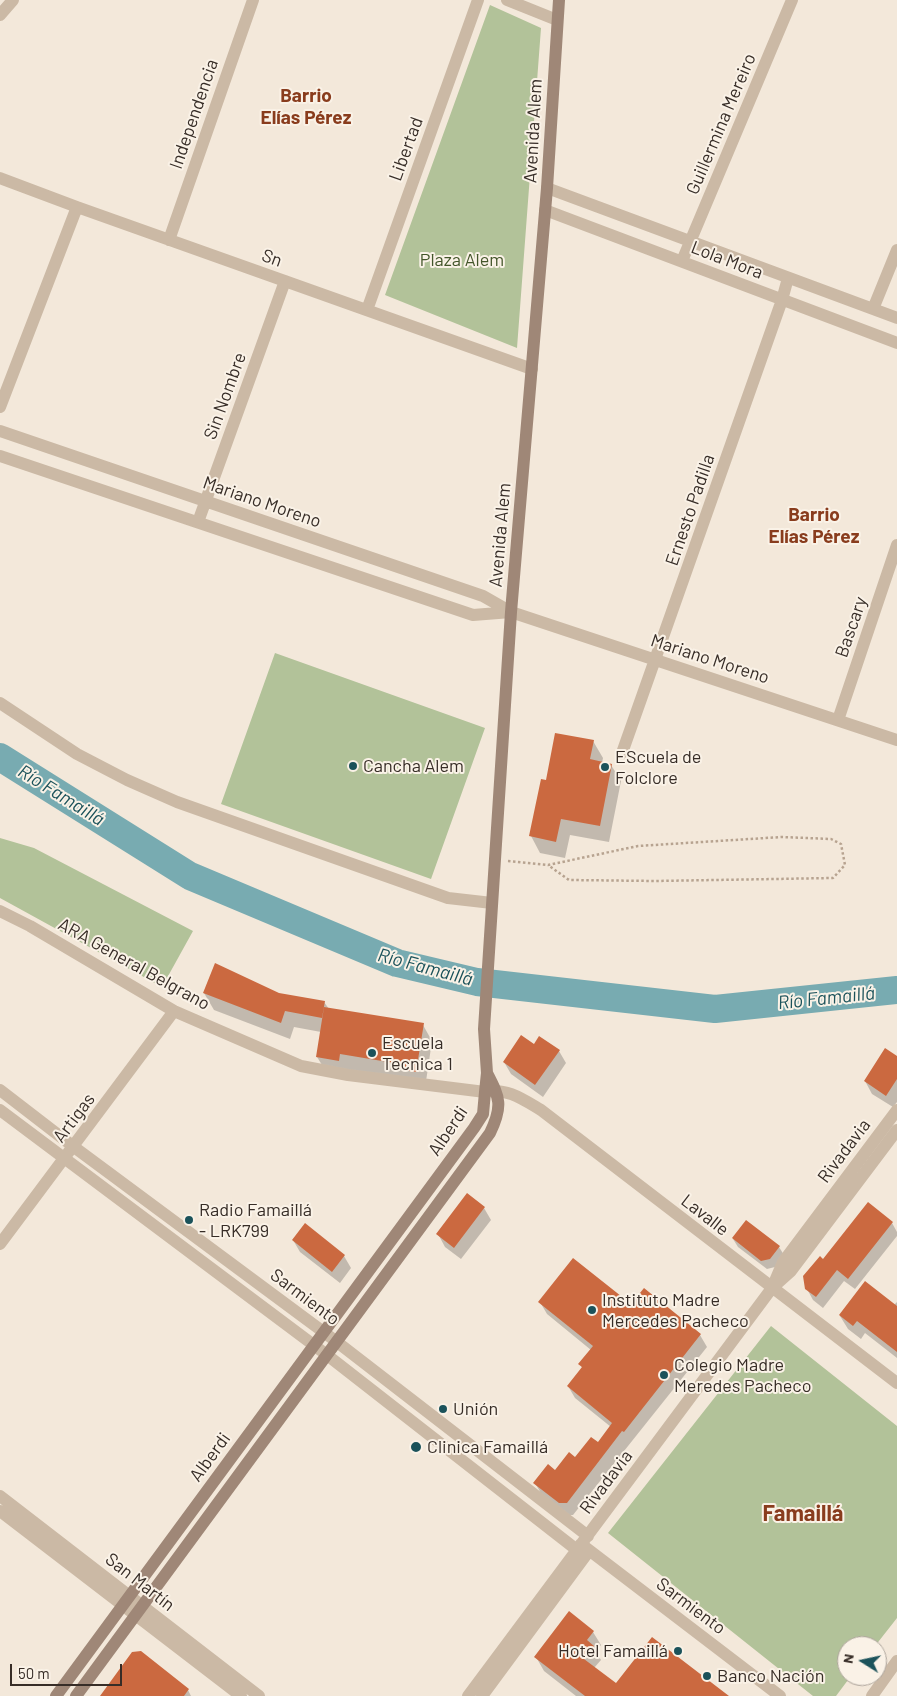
<!DOCTYPE html>
<html>
<head>
<meta charset="utf-8">
<style>
	body { margin:0 }
	#map { position:relative; width:897px; height:1696px; overflow:hidden; background:#f3e8da; font-family:Barlow,sans-serif }
	canvas { display:block }
	.north { position:absolute; left:837px; top:1636px; width:50px; height:50px; box-sizing:border-box; background:#faf2e7; border:1px solid #aca39a; border-radius:50%; rotate:280deg; font-size:14px; font-weight:700; line-height:20px; text-align:center; color:#372d27 }
	.north::after { content:''; display:block; margin:auto; width:18px; height:22px; background:#1b525a; clip-path:polygon(50% 0,100% 100%,50% 72%,0 100%) }
	.scale { position:absolute; left:10px; top:1664px; width:112px; height:22px; box-sizing:border-box; border:2px solid #372d27; border-top:0; padding-left:6px; font-size:15px; line-height:18px; white-space:nowrap; color:#372d27; -webkit-text-stroke:4px #faf2e7; paint-order:stroke }
</style>
</head>
<body>
<div id="map">
<canvas width="897" height="1696"></canvas>
<div class="north">N</div>
<div class="scale">50 m</div>
</div>
<script>
const ctx = document.querySelector('canvas').getContext('2d');
ctx.lineJoin = 'round';
function fillPath(path, color) { ctx.fillStyle = color; ctx.fill(path, 'evenodd'); }
function strokePath(path, color, width, dash) { ctx.strokeStyle = color; ctx.lineWidth = width; ctx.lineCap = dash ? 'butt' : 'round'; ctx.setLineDash(dash || []); ctx.stroke(path); }
function label(font, color, halo, rows, align = 'center') {
  ctx.font = font + ' Barlow,sans-serif'; ctx.lineWidth = 4; ctx.setLineDash([]); ctx.textBaseline = 'middle'; ctx.strokeStyle = halo; ctx.fillStyle = color; for (const [text, x, y, turn = 0] of rows) {
    ctx.save(); ctx.translate(x, y); ctx.rotate((+turn || 0) * Math.PI / 180); ctx.textAlign = isNaN(turn) ? turn : align; if (halo) ctx.strokeText(text, 0, 0); ctx.fillText(text, 0, 0); ctx.restore();
  }
}
fillPath(new Path2D(`
	M490,5L541,28L517,348L385,295Z
	M275,653L485,728L431,879L221,804Z
	M0,838L34,848L193,931L162,987L0,898Z
	M771,1326L897,1426V1618L875,1646H847V1676H851L836,1696H813L608,1533Z`), '#b2c299');
fillPath(new Path2D(`
	M593,741L603,758L602,763L611,765L621,781L609,842L570,835L565,858L540,853L531,836L546,781Z
	M204,993L279,994L324,1002L329,1009L423,1025L432,1041L425,1088L327,1073L317,1057L321,1032L294,1027L290,1039L214,1010Z
	M534,1046L559,1051L566,1063L543,1097L511,1074L504,1062Z
	M897,1057V1102L893,1107L872,1094L865,1081Z
	M484,1208L491,1220L461,1259L445,1247L438,1234Z
	M892,1223L897,1232V1236L855,1289L844,1281L823,1308L813,1300L807,1289L823,1261Z
	M733,1239L779,1247L784,1255L775,1267L767,1269L738,1247Z
	M293,1240L344,1256L351,1268L340,1283L300,1252Z
	M644,1290L700,1335L707,1347L573,1515H567L542,1495L535,1483L598,1444L611,1427L575,1398L568,1386L583,1369L580,1364L591,1350L547,1314L540,1302L631,1306Z
	M897,1302V1358L865,1333L861,1339L848,1329L840,1316L894,1305Z
	M593,1632L601,1645L596,1652L601,1660L594,1668L616,1685L727,1696H576L544,1671L536,1657Z
	M188,1690L191,1696H102Z`), '#0003');
strokePath(new Path2D(`
	M0,757L190,876L397,963L477,982L715,1009L897,990`), '#78abb1', 28);
fillPath(new Path2D(`
	M555,733L594,740L590,759L612,764L600,826L561,819L556,842L529,836L541,779L546,780Z
	M215,963L279,993L325,1001L322,1018L285,1011L281,1023L203,993Z
	M324,1007L424,1023L416,1072L399,1069L400,1064L340,1054L339,1061L316,1057Z
	M521,1035L534,1044L539,1036L560,1050L535,1085L503,1062Z
	M885,1048L897,1056V1079L886,1096L864,1081Z
	M467,1193L485,1207L454,1248L436,1234Z
	M868,1202L893,1222L848,1279L837,1270L816,1297L805,1289L803,1276L820,1256L823,1259Z
	M746,1220L780,1246L770,1259L761,1261L732,1238Z
	M305,1223L345,1255L332,1272L292,1240Z
	M573,1258L631,1304L644,1288L701,1334L624,1432L622,1431L567,1503H559L533,1483L548,1464L555,1470L569,1452L575,1457L591,1437L598,1442L612,1423L567,1386L582,1367L578,1364L593,1346L538,1302Z
	M865,1281L897,1306V1352L857,1321L853,1326L839,1315Z
	M569,1611L594,1631L587,1640L594,1646L584,1659L616,1683L652,1637L729,1696H585L534,1657Z
	M141,1651L189,1689L184,1696H100L132,1652Z`), '#cb6940');
strokePath(new Path2D(`
	M508,861L548,865L638,846L782,837L831,839L841,844L845,865L833,878L656,881L569,880L548,865`), '#b7a390', 2.5, [2.5, 2.5]);
strokePath(new Path2D(`
	M507,0L557,20
	M0,15L13,0
	M0,178L77,207L532,369
	M547,188L897,318
	M545,210L897,343
	M169,240L253,0
	M682,261L792,0
	M873,309L897,250
	M367,310L478,0
	M0,407L77,207
	M0,431L483,596L511,612L897,740
	M0,456L473,615L511,612
	M198,522L285,281
	M0,703L77,754L127,780L177,802L448,898L492,903
	M838,720L897,545
	M622,753L782,300L788,278
	M0,911L30,926L174,1011L301,1066L348,1075L485,1092C506,1087 524,1100 541,1110L897,1383
	M0,1090L74,1147L337,1342L588,1536
	M0,1110L327,1355L577,1550
	M897,1110L783,1262L772,1288L791,1271L897,1130
	M0,1244L174,1011
	M0,1496L259,1696
	M0,1511L241,1696
	M581,1544L780,1696
	M468,1696L772,1288
	M482,1696L589,1551
	M872,1696L897,1661`), '#cbb9a5', 12);
strokePath(new Path2D(`
	M56,1696L474,1128L483,1114L485,1092L487,1073L484,1029L511,612L547,188L559,0
	M76,1696L490,1133C503,1106 500,1098 487,1073`), '#9f8777', 12);
for (const [x, y, r, color] of [
	[353,766,5,"#1b525a"],
	[605,767,5,"#1b525a"],
	[372,1053,5,"#1b525a"],
	[189,1220,5,"#1b525a"],
	[592,1310,5,"#1b525a"],
	[664,1375,5,"#1b525a"],
	[443,1409,5,"#1b525a"],
	[416,1447,6,"#1b525a"],
	[678,1651,5,"#1b525a"],
	[707,1676,5,"#1b525a"]
]) { const dot = new Path2D(); dot.arc(x, y, r, 0, 2 * Math.PI); ctx.fillStyle = color; ctx.fill(dot); strokePath(dot, '#faf2e7', 2); }
label('18px', '#372d27', '#faf2e7', [
	["Independencia",194,114,-71],
	["Guillermina Mereiro",721,124,-67],
	["Avenida Alem",533,131,-87],
	["Libertad",406,149,-70],
	["Sn",272,258,20],
	["Lola Mora",727,260,21],
	["Sin Nombre",225,396,-70],
	["Mariano Moreno",262,502,19],
	["Ernesto Padilla",690,510,-71],
	["Avenida Alem",500,535,-85],
	["Bascary",851,627,-71],
	["Mariano Moreno",710,659,18],
	["ARA General Belgrano",134,964,29],
	["Artigas",74,1118,-53],
	["Alberdi",448,1131,-56],
	["Rivadavia",844,1151,-53],
	["Lavalle",705,1215,38],
	["Sarmiento",305,1297,37],
	["Alberdi",210,1457,-54],
	["Rivadavia",606,1482,-53],
	["San Martín",140,1582,38],
	["Sarmiento",691,1606,37]
]);
label('18px', '#43562a', '#faf2e7', [
	["Plaza Alem",462,260]
]);
label('18px', '#372d27', '#faf2e7', [
	["EScuela de",615,757],
	["Folclore",615,778],
	["Cancha Alem",363,766],
	["Escuela",382,1043],
	["Tecnica 1",382,1064],
	["Radio Famaillá",199,1210],
	["- LRK799",199,1231],
	["Instituto Madre",602,1300],
	["Mercedes Pacheco",602,1321],
	["Colegio Madre",674,1365],
	["Meredes Pacheco",674,1386],
	["Unión",453,1409],
	["Clinica Famaillá",427,1447],
	["Hotel Famaillá",668,1651,"right"],
	["Banco Nación",717,1676]
], 'left');
label('bold 19px', '#893c1d', '#faf2e7', [
	["Barrio",306,96],
	["Elías Pérez",306,118],
	["Barrio",814,515],
	["Elías Pérez",814,537]
]);
label('italic 19px', '#1b525a', '#faf2e7', [
	["Río Famaillá",61,795,32],
	["Río Famaillá",425,967,15],
	["Río Famaillá",826,998,-6]
]);
label('bold 22px', '#893c1d', '#faf2e7', [
	["Famaillá",803,1514]
]);
</script>
</body>
</html>
